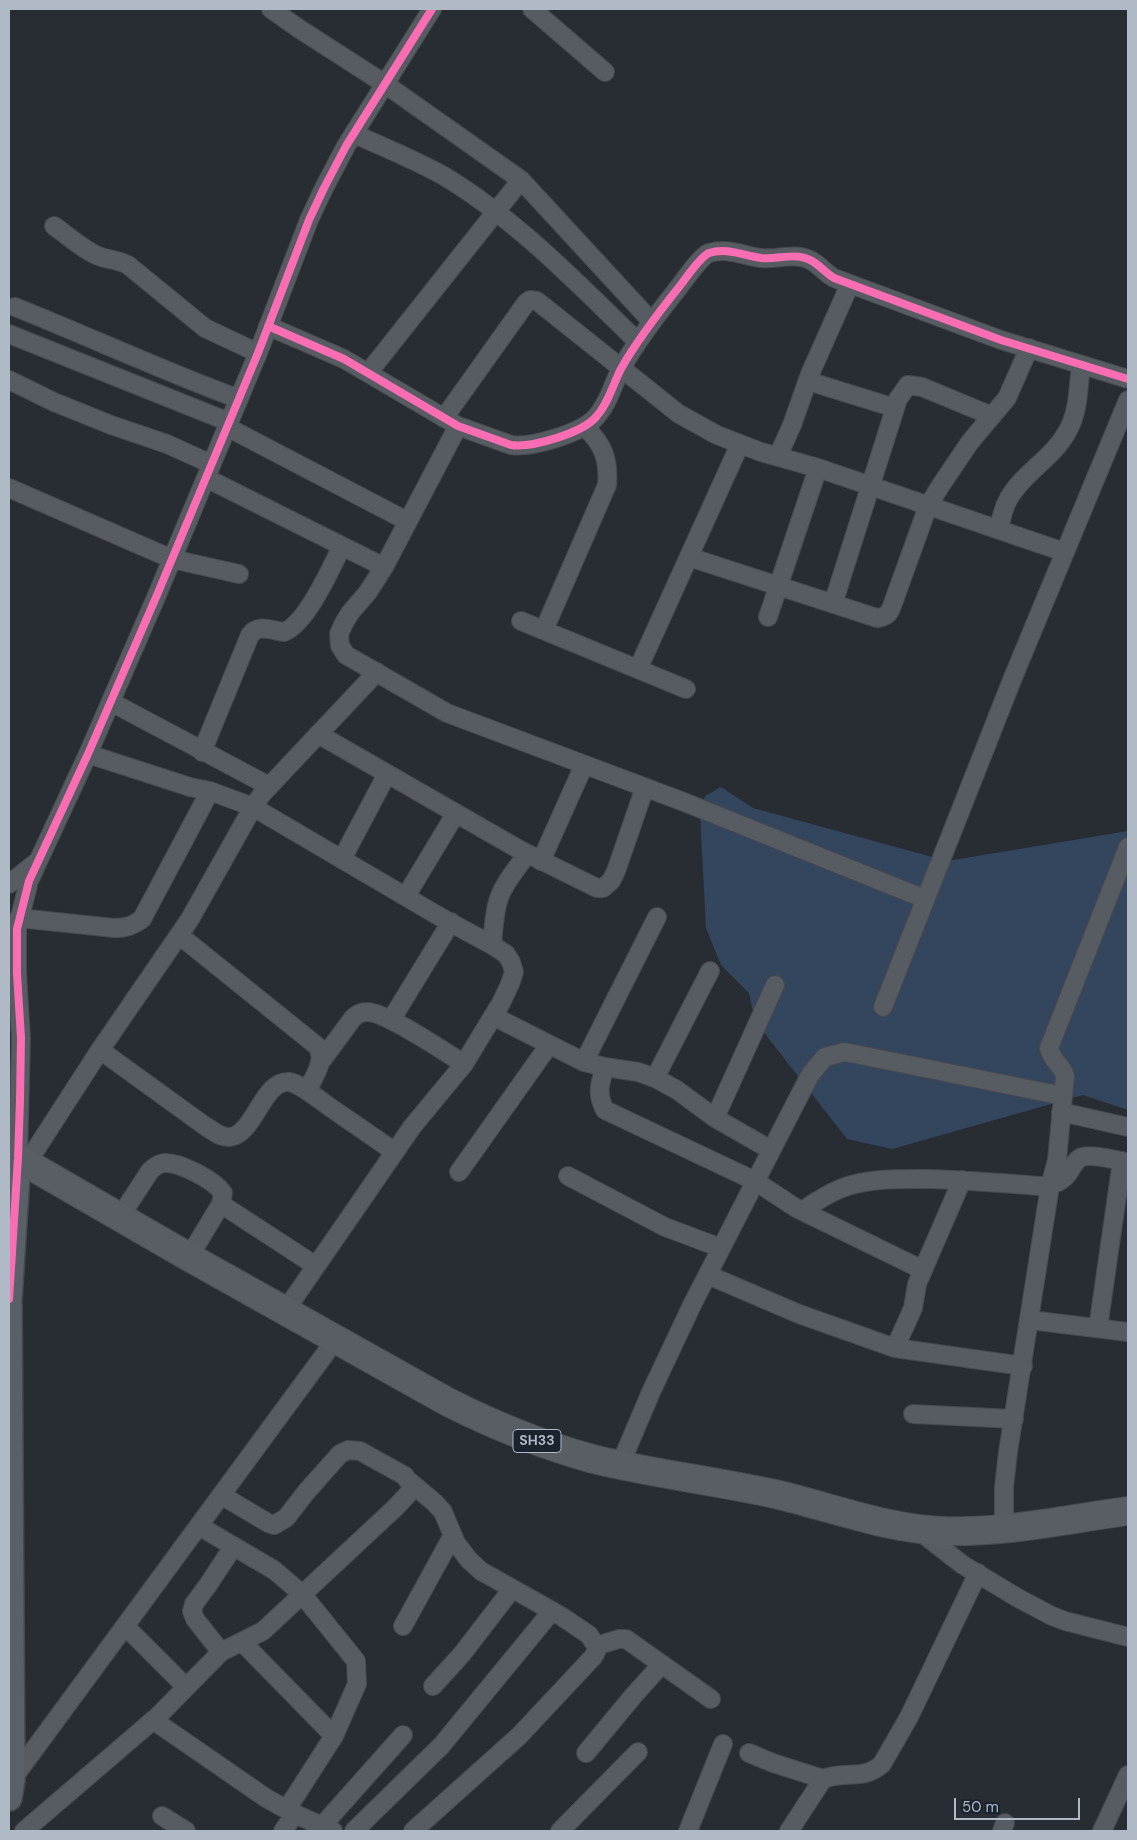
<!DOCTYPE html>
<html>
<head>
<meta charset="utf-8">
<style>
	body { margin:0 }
	#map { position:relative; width:1137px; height:1840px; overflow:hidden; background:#282d34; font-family:"DM Sans",sans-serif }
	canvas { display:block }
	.frame { position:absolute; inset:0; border:10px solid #b0b9c6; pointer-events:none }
	.scale { position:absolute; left:954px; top:1798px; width:126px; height:22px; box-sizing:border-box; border:2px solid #b0b9c6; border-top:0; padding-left:6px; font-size:15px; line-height:18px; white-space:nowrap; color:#b0b9c6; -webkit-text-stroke:4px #1b232f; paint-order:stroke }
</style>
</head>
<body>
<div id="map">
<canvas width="1137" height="1840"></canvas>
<div class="frame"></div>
<div class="scale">50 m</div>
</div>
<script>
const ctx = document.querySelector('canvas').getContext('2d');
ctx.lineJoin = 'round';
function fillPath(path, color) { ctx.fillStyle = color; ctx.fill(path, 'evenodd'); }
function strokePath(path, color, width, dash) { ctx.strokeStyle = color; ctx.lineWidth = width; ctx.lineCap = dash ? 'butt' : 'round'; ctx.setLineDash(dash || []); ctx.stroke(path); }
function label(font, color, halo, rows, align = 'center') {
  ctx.font = font + ' "DM Sans",sans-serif'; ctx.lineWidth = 4.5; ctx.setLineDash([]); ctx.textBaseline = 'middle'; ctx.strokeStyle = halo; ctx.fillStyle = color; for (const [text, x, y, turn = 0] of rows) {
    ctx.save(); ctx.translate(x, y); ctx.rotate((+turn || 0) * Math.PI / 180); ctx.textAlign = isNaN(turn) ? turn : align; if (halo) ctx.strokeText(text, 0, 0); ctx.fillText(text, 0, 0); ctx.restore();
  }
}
fillPath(new Path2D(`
	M721,787L753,808L947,861L1128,831V1110L1083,1095L892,1149L847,1139L755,1021L749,993L721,965L706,928L700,813L705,796Z`), '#34465d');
const street = new Path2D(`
	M271,9L298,28L385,84L521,180L652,322
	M532,9L605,72
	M354,134C384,147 415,160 444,176C517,220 577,283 638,342
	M54,226C67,235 80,247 94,254C105,260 117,259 128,265L205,328L258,353
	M15,307C90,337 163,371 239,399
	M268,326L344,359L458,426L511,445C532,448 582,433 596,417C609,403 613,383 622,367C638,339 659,312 679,287C686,278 700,257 709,253C727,247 744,256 761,258C777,260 796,252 810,260C819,264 825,273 834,278L1001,340L1128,379
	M9,334L229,422
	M368,373L521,180
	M9,380L54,402L111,425L167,444L211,464
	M808,381L895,408
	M444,418L526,303L530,300L537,301L679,414L717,435L761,452L818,468L1064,552
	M458,426L384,567L368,592L350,613L344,623L339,634L340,646L346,655L447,713L684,802L925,899
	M227,427L407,521
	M778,456L792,425L810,374L850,284
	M206,478L384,567
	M9,488L172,559L239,574
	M999,530C1001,519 1003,508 1009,498C1024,472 1053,458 1067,432C1079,412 1078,387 1081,365
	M689,557L877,618C886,617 889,614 892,606L928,506L941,485L970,442L1007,398L1029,348
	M833,604L898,399L908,385L922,387L992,416
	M768,617L818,468
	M521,621L686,689
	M544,630L607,485C609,459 603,444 585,427
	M638,669L740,444
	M111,702L269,786
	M318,734L520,850L597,888H603L611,881L616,871L645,787
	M202,752L250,635C259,623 272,631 284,632C307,623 331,568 342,546
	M88,754L190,787L210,791L253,807L442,918L492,945L506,954L511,962L514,972L510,984L501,1003L464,1064L412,1127L285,1311
	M342,859L387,774
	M541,861L584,765
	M9,884L38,861
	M406,896L456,813
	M19,918L114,928C126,928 132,926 142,919L210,791
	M179,935L317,1046C327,1060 313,1078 307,1091
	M492,945C493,932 494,918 497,905C501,886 516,870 527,854
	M883,1007L1012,680L1128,400
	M493,1016L584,1062L605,1067L638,1072L655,1078L677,1090L715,1118L771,1150
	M391,1020L451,922
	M100,1050L205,1126C212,1130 221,1138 229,1137C254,1136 263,1079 289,1082C302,1084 323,1103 334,1110C354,1124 375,1138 395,1152
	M322,1060L353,1018C357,1014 362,1012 367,1012C386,1012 445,1052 464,1064
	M584,1062L657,917
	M605,1067C600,1083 596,1094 605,1110L755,1181L796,1208L923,1270
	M655,1078L710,971
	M1061,1112L1128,1127
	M715,1118L775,985
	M18,1158L21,1038L17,973V929L29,881L88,754L157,595L258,353L309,220L324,188L346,146L432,9
	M27,1163L100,1050L190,919L253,807L262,794L377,672
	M459,1172L549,1045
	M568,1176L665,1227L721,1248
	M221,1204L316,1266
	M802,1211C815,1202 827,1194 842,1188C870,1178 899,1179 928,1179C965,1180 1002,1183 1039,1186C1053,1186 1064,1182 1071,1169C1074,1165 1076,1159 1082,1157C1093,1154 1117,1160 1128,1163
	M120,1217L150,1171C154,1167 158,1164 164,1163C180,1162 214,1180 223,1193L221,1204L189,1257
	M708,1275L799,1314L895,1348L1023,1366
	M1030,1320L1128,1332
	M1098,1328L1122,1161
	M895,1348L913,1308L917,1284L962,1180
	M913,1414L1014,1419
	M620,1465L651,1392L692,1305L810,1075L825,1057L844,1052L855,1054L1063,1096
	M410,1482L435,1503L443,1512L456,1543L469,1560L481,1571L561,1616L589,1635L596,1646V1652L593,1657L519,1736L413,1831
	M199,1526L274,1570L302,1594L356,1661L357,1684L334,1736L287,1809
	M1004,1528V1487L1008,1452L1050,1186L1057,1160L1065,1076C1062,1064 1052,1062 1049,1048L1128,847
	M918,1530L963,1565L1018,1598L1052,1616L1065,1621L1128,1637
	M125,1626L186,1687
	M403,1626L453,1535
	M242,1642L334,1736
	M596,1646L619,1639H626L711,1699
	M221,1652L195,1619L192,1611L194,1604L208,1585L233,1547
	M433,1686L462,1654L512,1589
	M153,1720L266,1798L295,1814L333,1831
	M586,1753L634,1695L662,1664
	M749,1753L773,1763L823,1779
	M11,1781L336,1339
	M162,1816L186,1831
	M322,1826L403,1735
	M24,1831L158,1716L221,1652L263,1631L395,1508L410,1492L412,1487L405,1476L360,1451L348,1450L340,1454L307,1491L286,1518L274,1525L268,1523L221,1495
	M283,1831L295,1814
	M354,1831L441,1746L552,1611
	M560,1831L638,1752
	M688,1831L723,1744
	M789,1831L823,1779C844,1770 864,1781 882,1764L909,1717L978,1573
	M1002,1831L1005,1823
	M1102,1831L1128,1775`);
const secondary = new Path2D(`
	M9,1299L18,1158
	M9,1306L12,1780L9,1798`);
const primary = new Path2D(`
	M9,1153L189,1257L446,1401C493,1425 542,1445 593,1459C654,1474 717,1481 779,1495C834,1508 887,1529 944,1531C1006,1533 1068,1519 1128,1511`);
strokePath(street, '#46494f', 20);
strokePath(secondary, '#46494f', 28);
strokePath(primary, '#454951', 30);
strokePath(street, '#575b62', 18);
strokePath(secondary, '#5a6068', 25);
strokePath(primary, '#595d64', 28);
strokePath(new Path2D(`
	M268,326L344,359L458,426L511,445C532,448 582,433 596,417C609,403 613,383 622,367C638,339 659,312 679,287C686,278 700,257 709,253C727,247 744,256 761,258C777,260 796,252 810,260C819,264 825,273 834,278L1001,340L1128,379
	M9,1299L18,1158L20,1100L21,1038L17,973V929L29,881L88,754L157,595L258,353L309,220L324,188L346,146L432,9`), '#f96db3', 8);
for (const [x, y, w] of [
	[537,1441,48]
]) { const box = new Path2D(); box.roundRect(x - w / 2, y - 11.5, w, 23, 4); ctx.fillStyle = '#1b232f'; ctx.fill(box); strokePath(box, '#b0b9c6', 1); }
label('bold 14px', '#b0b9c6', null, [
	["SH33",537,1441]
]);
</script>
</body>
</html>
